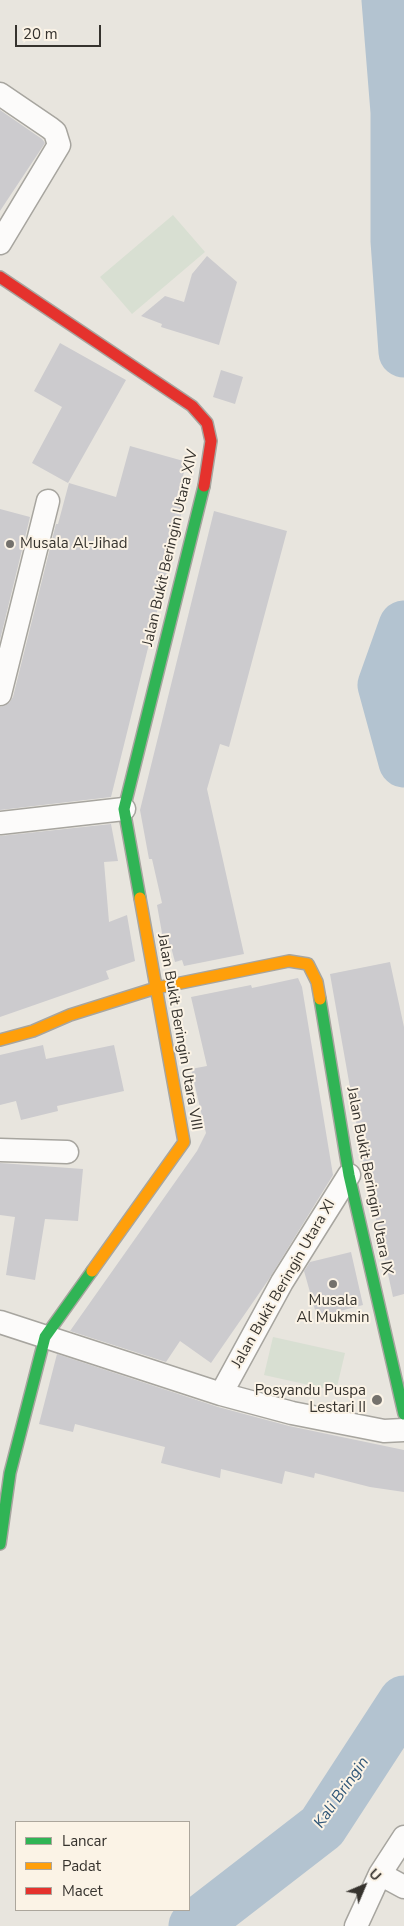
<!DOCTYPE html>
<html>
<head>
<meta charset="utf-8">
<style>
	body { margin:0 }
	#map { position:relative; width:404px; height:1926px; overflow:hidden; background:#e8e5de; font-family:"Nunito Sans",sans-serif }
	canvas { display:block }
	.legend { position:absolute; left:15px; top:1821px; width:175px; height:90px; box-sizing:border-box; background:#fbf3e6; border:1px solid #aca69c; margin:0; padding:6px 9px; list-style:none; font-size:15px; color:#36332e }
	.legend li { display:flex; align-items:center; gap:10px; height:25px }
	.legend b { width:25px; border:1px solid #aca69c }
	.north { position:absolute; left:339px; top:1861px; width:50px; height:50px; -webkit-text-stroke:4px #fbf3e6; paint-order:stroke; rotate:45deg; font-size:14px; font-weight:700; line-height:20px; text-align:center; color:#36332e }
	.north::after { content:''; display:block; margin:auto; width:18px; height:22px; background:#36332e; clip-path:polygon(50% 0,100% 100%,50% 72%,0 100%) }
	.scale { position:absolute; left:15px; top:25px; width:86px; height:22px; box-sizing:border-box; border:2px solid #36332e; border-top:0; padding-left:6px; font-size:15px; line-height:18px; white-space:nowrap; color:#36332e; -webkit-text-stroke:4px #fbf3e6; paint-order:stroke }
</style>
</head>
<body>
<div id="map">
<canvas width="404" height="1926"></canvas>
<ul class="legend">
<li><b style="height:6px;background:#30b455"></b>Lancar</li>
<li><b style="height:6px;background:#ff9f0a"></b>Padat</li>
<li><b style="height:6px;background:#e5322d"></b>Macet</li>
</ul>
<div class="north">U</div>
<div class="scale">20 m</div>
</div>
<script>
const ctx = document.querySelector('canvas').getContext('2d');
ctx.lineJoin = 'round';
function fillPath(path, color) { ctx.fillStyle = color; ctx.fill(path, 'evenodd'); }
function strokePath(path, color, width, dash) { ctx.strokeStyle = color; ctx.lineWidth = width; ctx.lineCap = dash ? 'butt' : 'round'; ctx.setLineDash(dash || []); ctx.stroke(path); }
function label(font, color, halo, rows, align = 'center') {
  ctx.font = font + ' "Nunito Sans",sans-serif'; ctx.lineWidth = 4; ctx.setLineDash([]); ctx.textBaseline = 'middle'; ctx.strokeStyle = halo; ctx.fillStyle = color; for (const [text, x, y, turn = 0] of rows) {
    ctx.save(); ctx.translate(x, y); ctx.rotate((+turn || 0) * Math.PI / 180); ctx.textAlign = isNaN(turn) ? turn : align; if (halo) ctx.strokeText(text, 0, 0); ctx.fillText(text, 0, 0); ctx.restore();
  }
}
fillPath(new Path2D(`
	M173,215L205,252L132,314L100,277Z
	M273,1337L345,1353L336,1391L264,1375Z`), '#d8dfd2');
strokePath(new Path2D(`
	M387,0L396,112V241L404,352
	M404,626L383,685L404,762
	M194,1926L322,1827L404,1701`), '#b3c3d0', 51);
fillPath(new Path2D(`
	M0,110L42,139L45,143L0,211Z
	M207,256L237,282L219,345L161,327L162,324L141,316L165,296L184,302L192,274Z
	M60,343L126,380L68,483L32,463L62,407L34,391Z
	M221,370L243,377L235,404L213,397Z
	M130,446L187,462L176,500L184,503L111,797L0,810V707L9,703L13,697L56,524H58L69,483L116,497Z
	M0,509L30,517L0,640Z
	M214,511L287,531L229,747L220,744L207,789L244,954L184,966L182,960L175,962L171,947L165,950L157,905L162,903L152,859H149L140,810Z
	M111,824L118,861L104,862L109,922L127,915L135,961L106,971L109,979L0,1017V836Z
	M390,962L404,1027V1294L393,1297L361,1150L330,974Z
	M298,978L302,987L333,1175L269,1279L211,1363L180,1341L166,1362L70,1331L197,1151L206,1133L191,1069L207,1066L191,997L251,985L252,988Z
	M43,1045L46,1059L114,1045L124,1091L57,1106L58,1111L21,1120L16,1101L0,1105V1055Z
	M0,1163L83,1169L78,1221L45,1219L35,1280L6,1275L15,1217L0,1215Z
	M351,1252L363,1305L317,1317L304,1271L310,1262Z
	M57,1354L218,1407L289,1426L404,1450V1492L370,1487L315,1473L314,1478L285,1471L282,1484L221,1469L220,1478L161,1463L165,1447L75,1424L73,1432L39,1424Z`), '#cccbce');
const street = new Path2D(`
	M0,94L50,128L55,132L59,145L0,243
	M0,694L48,501
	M0,823L124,809
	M0,1150L67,1152
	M0,1322L221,1394L292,1413L384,1431L404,1430
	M221,1394L282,1282L349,1175
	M380,1874L404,1887
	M356,1926L380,1874L404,1837`);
const fast = new Path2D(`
	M140,898L124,809L204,486
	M320,999L349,1175L404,1414
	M0,1544L10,1473L45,1337L92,1271`);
const slow = new Path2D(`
	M0,1040L33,1031L70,1015L156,988L289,961L308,964L317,982L320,999
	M92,1271L184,1142L140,898`);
const jam = new Path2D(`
	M0,277L192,406L207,423L211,441L204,486`);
strokePath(street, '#a7a59f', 25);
strokePath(fast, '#a7a59f', 14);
strokePath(slow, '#a7a59f', 14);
strokePath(jam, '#a7a59f', 14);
strokePath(street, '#fcfbfa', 22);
strokePath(fast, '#30b455', 11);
strokePath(slow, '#ff9f0a', 11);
strokePath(jam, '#e5322d', 11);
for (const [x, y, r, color] of [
	[10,544,5,"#74716c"],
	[333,1284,5,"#74716c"],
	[377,1400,6,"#74716c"]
]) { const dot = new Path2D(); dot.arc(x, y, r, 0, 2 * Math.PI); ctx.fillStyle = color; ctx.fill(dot); strokePath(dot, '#fbf3e6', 2); }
label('15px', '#36332e', '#fbf3e6', [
	["Musala Al-Jihad",20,544],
	["Musala",333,1301,"center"],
	["Al Mukmin",333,1318,"center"],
	["Posyandu Puspa",366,1391,"right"],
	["Lestari II",366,1408,"right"]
], 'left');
label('15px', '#36332e', '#fbf3e6', [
	["Jalan Bukit Beringin Utara XIV",171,548,-77],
	["Jalan Bukit Beringin Utara VIII",179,1032,80],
	["Jalan Bukit Beringin Utara IX",369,1181,79],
	["Jalan Bukit Beringin Utara XI",284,1284,-60]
]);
label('italic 16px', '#305778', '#fbf3e6', [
	["Kali Bringin",342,1793,-55]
]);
</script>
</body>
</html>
